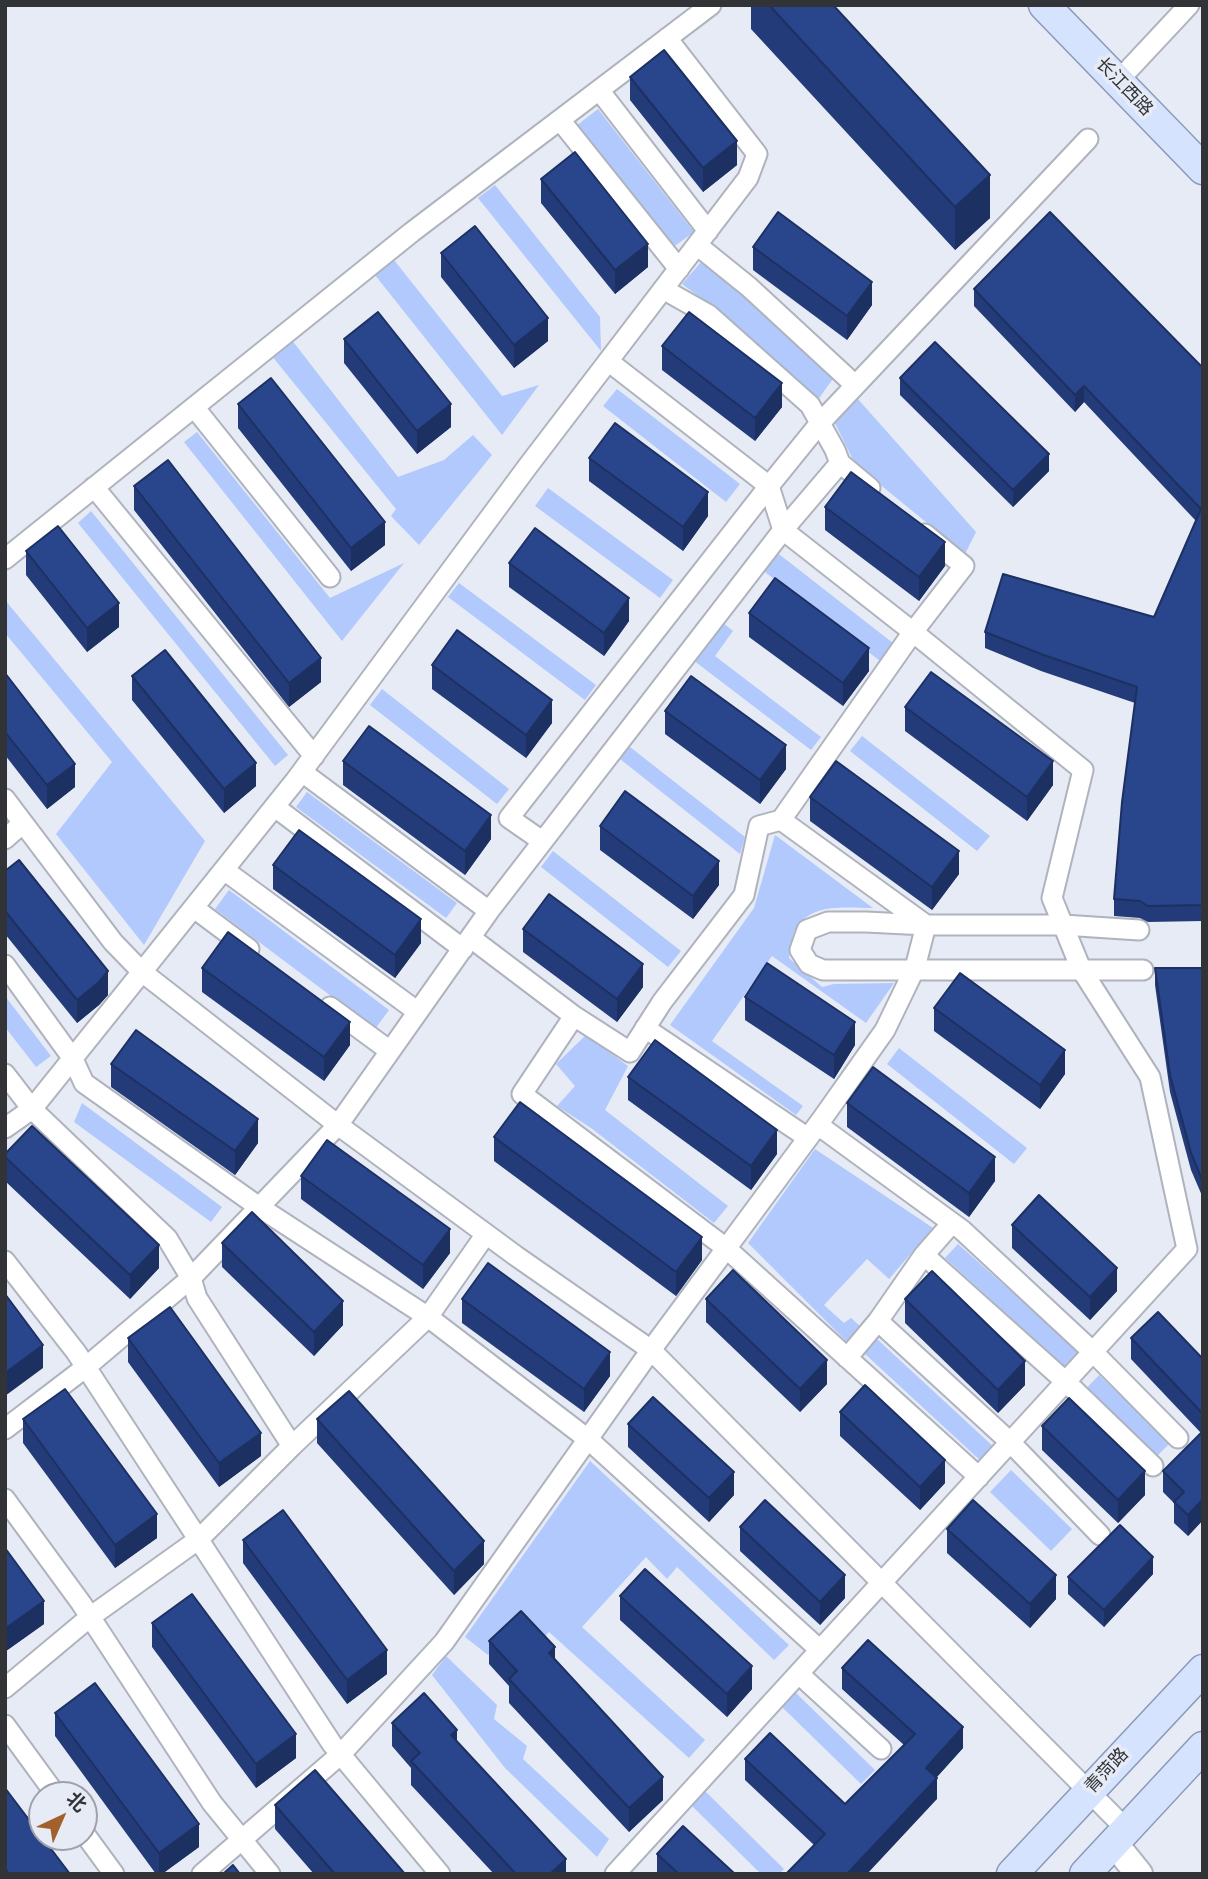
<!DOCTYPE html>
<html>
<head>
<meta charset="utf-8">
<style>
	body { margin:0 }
	#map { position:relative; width:1208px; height:1879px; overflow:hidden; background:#e6ebf6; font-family:"Fira Sans","Noto Sans SC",sans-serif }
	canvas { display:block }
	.frame { position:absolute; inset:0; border:7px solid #313337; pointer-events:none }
	.north { position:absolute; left:28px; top:1781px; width:70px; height:70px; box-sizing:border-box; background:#e6ebf6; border:2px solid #9ea1aa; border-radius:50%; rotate:44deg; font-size:19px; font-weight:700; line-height:28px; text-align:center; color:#313337 }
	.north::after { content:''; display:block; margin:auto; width:24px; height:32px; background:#a2602d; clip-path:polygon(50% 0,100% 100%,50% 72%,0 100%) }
</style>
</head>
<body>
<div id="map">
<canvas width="1208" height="1879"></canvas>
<div class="frame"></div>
<div class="north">北</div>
</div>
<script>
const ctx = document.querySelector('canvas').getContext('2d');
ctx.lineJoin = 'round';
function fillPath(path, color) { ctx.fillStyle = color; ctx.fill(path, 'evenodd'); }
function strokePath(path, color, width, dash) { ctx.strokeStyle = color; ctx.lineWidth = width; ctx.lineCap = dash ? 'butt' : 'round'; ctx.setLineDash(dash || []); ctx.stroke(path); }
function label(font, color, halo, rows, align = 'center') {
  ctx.font = font + ' "Fira Sans","Noto Sans SC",sans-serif'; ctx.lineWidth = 7; ctx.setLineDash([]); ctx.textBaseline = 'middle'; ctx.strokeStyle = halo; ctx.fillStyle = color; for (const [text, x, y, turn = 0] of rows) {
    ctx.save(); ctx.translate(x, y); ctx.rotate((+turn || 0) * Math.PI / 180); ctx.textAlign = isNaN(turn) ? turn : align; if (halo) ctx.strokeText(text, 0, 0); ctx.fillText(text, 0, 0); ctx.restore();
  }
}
fillPath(new Path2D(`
	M598,109L694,232L672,248L576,126Z
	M495,185L600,317L601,351L478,198Z
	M394,260L502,396L539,385L502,435L375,275Z
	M702,261L767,315L835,376L817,401L722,314L682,284Z
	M291,339L398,477L444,460L473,435L492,455L419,545L391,516L396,509L271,355Z
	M617,389L740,484L726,502L603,406Z
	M857,398L976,532L965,554L855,464L834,421Z
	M197,432L330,598L404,563L342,641L184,442Z
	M548,488L673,580L660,598L535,506Z
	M91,511L288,755L275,766L78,523Z
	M775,551L898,647L884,664L761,569Z
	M459,583L596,685L585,700L448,597Z
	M5,600L205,841L144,945L56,834L112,762L5,633Z
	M722,622L733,631L715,656L821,737L811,750L693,660Z
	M382,689L509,789L497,804L370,705Z
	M862,736L990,836L977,851L850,751Z
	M630,747L745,837L740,854L620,759Z
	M307,792L457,903L446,918L296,807Z
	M775,835L873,908C844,908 811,902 795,930C791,938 791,950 789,958L822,987L834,984L894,983L866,1023L772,956L712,1041L803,1106L796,1115L670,1025L754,908Z
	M553,851L681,951L668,967L541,867Z
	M229,890L389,1010L375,1029L215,909Z
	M5,996L51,1056L36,1067L5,1027Z
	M586,1035L628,1066L605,1110L728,1206L714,1223L591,1128L557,1106L575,1086L556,1064Z
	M899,1048L1027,1148L1014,1164L887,1064Z
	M82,1103L222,1207L211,1222L74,1122Z
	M815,1149L933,1228L889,1279L867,1259L824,1305L844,1323L851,1318L860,1326L847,1342L748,1243Z
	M958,1244L1079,1352L1065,1367L945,1258Z
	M877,1339L996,1449L983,1463L864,1353Z
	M1099,1375L1170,1443L1156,1457L1085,1390Z
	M590,1461L789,1645L774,1660L677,1567L667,1579L646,1557L582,1627L705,1740L689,1758L549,1632L539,1643L518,1625L488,1655L465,1637Z
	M1011,1470L1072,1529L1051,1551L990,1492Z
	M446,1656L497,1705L494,1719L527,1746L523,1759L609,1839L597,1857L505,1768L432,1675Z
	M795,1692L875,1770L861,1784L782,1707Z
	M705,1791L784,1869L779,1874H761L691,1805Z`), '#b1c9fc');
const street = new Path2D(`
	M1118,81L1189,5
	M599,90L708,231
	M560,120L679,269
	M697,245L749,287L855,385
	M663,289L709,315L810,405L835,450L840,463L870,488
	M608,361L769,486L820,423L1088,139
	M194,407L330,577
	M840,463L783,530L913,632L781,820L926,925H1063L1139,930
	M94,487L314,756
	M5,559L412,232L711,5
	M302,772L489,911
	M5,799L113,942L142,972L338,1125L516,1256L651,1350L1126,1829
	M275,807L463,949
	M5,839L23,823
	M224,870L418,1012
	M194,908L249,949
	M471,938L574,1016L630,1052L662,1002L744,895L759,826L781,820
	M5,965L73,1059L84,1083L259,1207L428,1317L589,1440L820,1650
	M330,1007L390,1051
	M574,1016L522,1094L726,1248L979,1477
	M645,1028L808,1138
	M5,1074L32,1109L167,1238L191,1278L197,1298L292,1446L199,1539L90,1617L5,1688
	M818,1125L962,1230L1093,1352L1178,1438
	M5,1128L32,1109L295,781L528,466L748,178L757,154L667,38
	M952,1223L924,1255L1066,1382L1153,1466
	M924,1255L878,1321L1010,1442L1100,1535
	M5,1261L76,1352L332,1744L440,1874
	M847,1358L878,1321
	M5,1429L86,1367L191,1278L338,1125L489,911L783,530L769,486L509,818L542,841
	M292,1446L428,1317L486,1234
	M5,1499L81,1603L212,1803L270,1874
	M799,1674L881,1749
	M5,1725L56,1795
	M84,1833L114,1874
	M202,1874L341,1754L444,1642L651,1350L822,1119L885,1030L915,968L926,925L866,922H828L807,930L800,950L809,964L823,970H1143
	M615,1874L1187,1249L1150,1077L1081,969L1052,898L1083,770L913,632L964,566L925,534`);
const secondary = new Path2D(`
	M1114,1843L1139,1874`);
const primary = new Path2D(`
	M1044,5L1203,169
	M1012,1874L1203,1670
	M1085,1874L1203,1747`);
strokePath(street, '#aeb3bd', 23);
strokePath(secondary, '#aeb3bd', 30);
strokePath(primary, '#8a99b8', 33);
strokePath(street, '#fff', 19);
strokePath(secondary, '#fff', 26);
strokePath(primary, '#d6e3fe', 30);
fillPath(new Path2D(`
	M751,5H833L990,218L955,250L751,29Z
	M630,77L737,165L703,192L630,100Z
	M541,179L648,267L615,294L541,203Z
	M753,247L872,305L847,340L753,270Z
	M441,253L548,341L514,368L441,277Z
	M974,289L1203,368V921L1148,922L1140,918L1114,916V899L1135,703L1041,671L985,648V632L1154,617L1196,521L1084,402L1075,412L974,306Z
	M344,339L451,427L417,454L344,363Z
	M662,346L782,407L755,441L662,370Z
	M900,378L1049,471L1013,507L900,395Z
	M238,404L385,545L351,571L238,428Z
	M589,458L708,516L683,551L589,481Z
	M134,486L321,682L289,707L134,510Z
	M825,507L945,566L919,601L825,530Z
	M26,551L119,627L87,652L26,575Z
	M509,563L629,621L604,656L509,587Z
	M749,613L869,671L843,706L749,637Z
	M432,665L552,723L526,758L432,689Z
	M5,673L75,787L47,809L5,755Z
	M132,676L256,786L224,813L132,700Z
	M905,707L1053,785L1027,821L905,731Z
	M665,711L786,769L760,804L665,734Z
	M343,761L491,839L465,875L343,785Z
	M810,797L959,874L932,910L810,821Z
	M600,826L719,885L693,919L600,850Z
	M273,865L421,943L395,978L273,889Z
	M5,871L108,995L99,1005L77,1023L5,934Z
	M523,929L643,987L617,1022L523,952Z
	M202,968L350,1045L324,1081L202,992Z
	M1155,968H1203V1198L1191,1170L1170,1092L1155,985Z
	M745,997L855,1045L834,1079L745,1020Z
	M934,1008L1065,1074L1040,1109L934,1031Z
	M111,1064L258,1143L235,1175L111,1087Z
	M628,1077L777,1154L751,1190L628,1100Z
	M847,1103L995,1181L969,1217L847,1127Z
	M494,1137L702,1260L676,1296L494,1161Z
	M5,1154L159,1268L130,1299L5,1181Z
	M301,1176L450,1253L423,1289L301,1199Z
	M1012,1225L1117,1291L1090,1320L1012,1248Z
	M222,1243L343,1325L314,1356L222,1267Z
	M462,1299L610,1376L584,1412L462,1323Z
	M706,1299L827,1384L800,1412L706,1322Z
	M905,1299L1025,1385L998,1413L905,1323Z
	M128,1338L261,1456L219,1487L128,1362Z
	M1131,1338L1203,1359V1520L1188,1536L1174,1523V1503L1163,1492V1471L1201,1433L1131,1359Z
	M840,1412L945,1483L920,1510L840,1436Z
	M23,1419L157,1538L115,1568L23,1443Z
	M317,1419L484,1564L454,1595L317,1443Z
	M628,1424L734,1495L709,1522L628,1447Z
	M1042,1426L1145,1495L1118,1523L1042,1450Z
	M740,1527L845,1598L820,1625L740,1551Z
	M947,1529L1056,1599L1030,1628L947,1553Z
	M243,1540L387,1674L347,1704L243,1563Z
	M5,1548L44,1624L6,1651L5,1649Z
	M1153,1574L1104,1627L1068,1594V1577Z
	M620,1596L752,1689L727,1717L620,1620Z
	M152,1623L296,1758L256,1788L152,1647Z
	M489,1641L555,1659L663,1800L629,1832L509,1703V1686L489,1664Z
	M842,1668L963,1748L936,1778L937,1799L814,1845L745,1780V1759L845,1804L904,1745L842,1689Z
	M55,1713L199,1847L162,1874H156L55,1736Z
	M392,1723L457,1742L566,1874H494L411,1785V1768L392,1746Z
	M275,1805L405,1874H314L275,1829Z
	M657,1854L735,1874H657Z`), '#233b78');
fillPath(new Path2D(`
	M737,141V165L703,192V168Z
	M990,175V218L955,250V207Z
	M648,244V267L615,294V270Z
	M872,282V305L847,340V316Z
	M548,318V341L514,368V345Z
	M782,383V407L755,441V418Z
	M1084,386V402L1075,412V395Z
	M451,404V427L417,454V431Z
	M1049,454V471L1013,507V490Z
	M708,492V516L683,551V527Z
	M385,522V545L351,571V548Z
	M945,542V566L919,601V577Z
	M629,598V621L604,656V633Z
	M119,603V627L87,652V628Z
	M869,648V671L843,706V683Z
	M321,658V682L289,707V683Z
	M552,700V723L526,758V735Z
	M786,745V769L760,804V780Z
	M1053,761V785L1027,821V797Z
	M256,763V786L224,813V789Z
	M75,764V787L47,809V785Z
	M491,815V839L465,875V851Z
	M959,851V874L932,910V887Z
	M719,861V885L693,919V896Z
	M421,919V943L395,978V955Z
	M643,964V987L617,1022V999Z
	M108,971V995L99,1005L77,1023V1000Z
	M350,1022V1045L324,1081V1057Z
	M855,1022V1045L834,1079V1055Z
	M1065,1050V1074L1040,1109V1085Z
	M7,1077V1101L5,1102V1079Z
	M258,1119V1143L235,1175V1151Z
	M777,1130V1154L751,1190V1166Z
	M995,1157V1181L969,1217V1193Z
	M450,1229V1253L423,1289V1265Z
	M702,1237V1260L676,1296V1272Z
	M159,1245V1268L130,1299V1275Z
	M1117,1268V1291L1090,1320V1297Z
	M343,1301V1325L314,1356V1332Z
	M43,1345V1368L5,1396V1373Z
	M610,1352V1376L584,1412V1389Z
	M827,1360V1384L800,1412V1389Z
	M1025,1361V1385L998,1413V1390Z
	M261,1433V1456L219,1487V1463Z
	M945,1460V1483L920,1510V1487Z
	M1145,1471V1495L1118,1523V1500Z
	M734,1472V1495L709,1522V1498Z
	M1203,1499V1520L1188,1536V1515Z
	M157,1514V1538L115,1568V1545Z
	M484,1541V1564L454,1595V1571Z
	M1153,1557V1574L1104,1627V1610Z
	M845,1575V1598L820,1625V1602Z
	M1056,1575V1599L1030,1628V1604Z
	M44,1601V1624L6,1651V1628Z
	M555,1647V1671L549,1653Z
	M387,1650V1674L347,1704V1680Z
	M752,1666V1689L727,1717V1694Z
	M963,1727V1748L926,1789V1768Z
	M457,1730V1753L451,1735Z
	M296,1734V1758L256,1788V1764Z
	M663,1777V1800L629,1832V1808Z
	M937,1778V1799L867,1874H847Z
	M199,1824V1847L162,1874H159V1853Z
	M566,1859V1874H550Z`), '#1d3062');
const building = new Path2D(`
	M769,5H833L990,175L955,207Z
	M664,50L737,141L703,168L630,77Z
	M575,152L648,244L615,270L541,179Z
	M778,212L872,282L847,316L753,247Z
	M1050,212L1203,368V905L1148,906L1140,901L1114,899L1122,802L1137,687L1041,654L985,632L1003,574L1154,617L1201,509L1084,386L1075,395L974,289Z
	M475,226L548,318L514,345L441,253Z
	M378,312L451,404L417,431L344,339Z
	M689,312L782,383L755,418L662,346Z
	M935,342L1049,454L1013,490L900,378Z
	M271,378L385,522L351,548L238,404Z
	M615,423L708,492L683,527L589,458Z
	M168,460L321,658L289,683L134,486Z
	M851,472L945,542L919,577L825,507Z
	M58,526L119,603L87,628L26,551Z
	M535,528L629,598L604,633L509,563Z
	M775,578L869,648L843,683L749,613Z
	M457,630L552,700L526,735L432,665Z
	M165,650L256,763L224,789L132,676Z
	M931,672L1053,761L1027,797L905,707Z
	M5,673L75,764L47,785L5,732Z
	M691,676L786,745L760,780L665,711Z
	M369,726L491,815L465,851L343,761Z
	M836,761L959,851L932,887L810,797Z
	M625,791L719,861L693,896L600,826Z
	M299,830L421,919L395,955L273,865Z
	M19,860L108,971L99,982L77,1000L5,911V871Z
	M549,894L643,964L617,999L523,929Z
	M228,932L350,1022L324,1057L202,968Z
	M767,963L855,1022L834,1055L745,997Z
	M1155,968H1203V1182L1191,1153L1170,1075Z
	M960,973L1065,1050L1040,1085L934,1008Z
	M136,1030L258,1119L235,1151L111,1064Z
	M655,1040L777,1130L751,1166L628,1077Z
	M873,1067L995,1157L969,1193L847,1103Z
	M520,1102L702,1237L676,1272L494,1137Z
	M32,1126L159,1245L130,1275L5,1157V1154Z
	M327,1140L450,1229L423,1265L301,1176Z
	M1039,1195L1117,1268L1090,1297L1012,1225Z
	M252,1212L343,1301L314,1332L222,1243Z
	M488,1263L610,1352L584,1389L462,1299Z
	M733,1270L827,1360L800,1389L706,1299Z
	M932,1271L1025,1361L998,1390L905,1299Z
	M5,1294L43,1345L5,1373Z
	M170,1307L261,1433L219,1463L128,1338Z
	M1158,1312L1203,1359V1414L1131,1338Z
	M865,1385L945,1460L920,1487L840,1412Z
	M65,1389L157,1514L115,1545L23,1419Z
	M349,1391L484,1541L454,1571L317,1419Z
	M653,1397L734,1472L709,1498L628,1424Z
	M1069,1398L1145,1471L1118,1500L1042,1426Z
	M1203,1431V1499L1188,1515L1174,1502L1184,1492L1163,1471Z
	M765,1500L845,1575L820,1602L740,1527Z
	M973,1500L1056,1575L1030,1604L947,1529Z
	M283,1510L387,1650L347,1680L243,1540Z
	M1120,1525L1153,1557L1104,1610L1068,1577Z
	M5,1548L44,1601L6,1628L5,1626Z
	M645,1569L752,1666L727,1694L620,1596Z
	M192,1594L296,1734L256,1764L152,1623Z
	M521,1611L555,1647L549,1653L663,1777L629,1808L509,1679L517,1671L489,1641Z
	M868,1640L963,1727L926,1768L937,1778L847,1874H786L825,1834L745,1759L770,1733L845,1804L915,1734L842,1668Z
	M95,1683L199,1824L159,1853L55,1713Z
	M424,1693L457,1730L451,1735L566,1859L550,1874H516L411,1761L420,1753L392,1723Z
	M315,1770L405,1874H335L275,1805Z
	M5,1788L42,1837L70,1874H9L5,1868Z
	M683,1826L735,1874H679L657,1854Z
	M233,1865L240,1874H223Z`);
fillPath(building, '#29458c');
strokePath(building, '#1d3062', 2);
label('18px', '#313337', '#e6ebf6', [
	["长江西路",1124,87,46],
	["青菏路",1107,1771,-47]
]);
</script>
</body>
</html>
